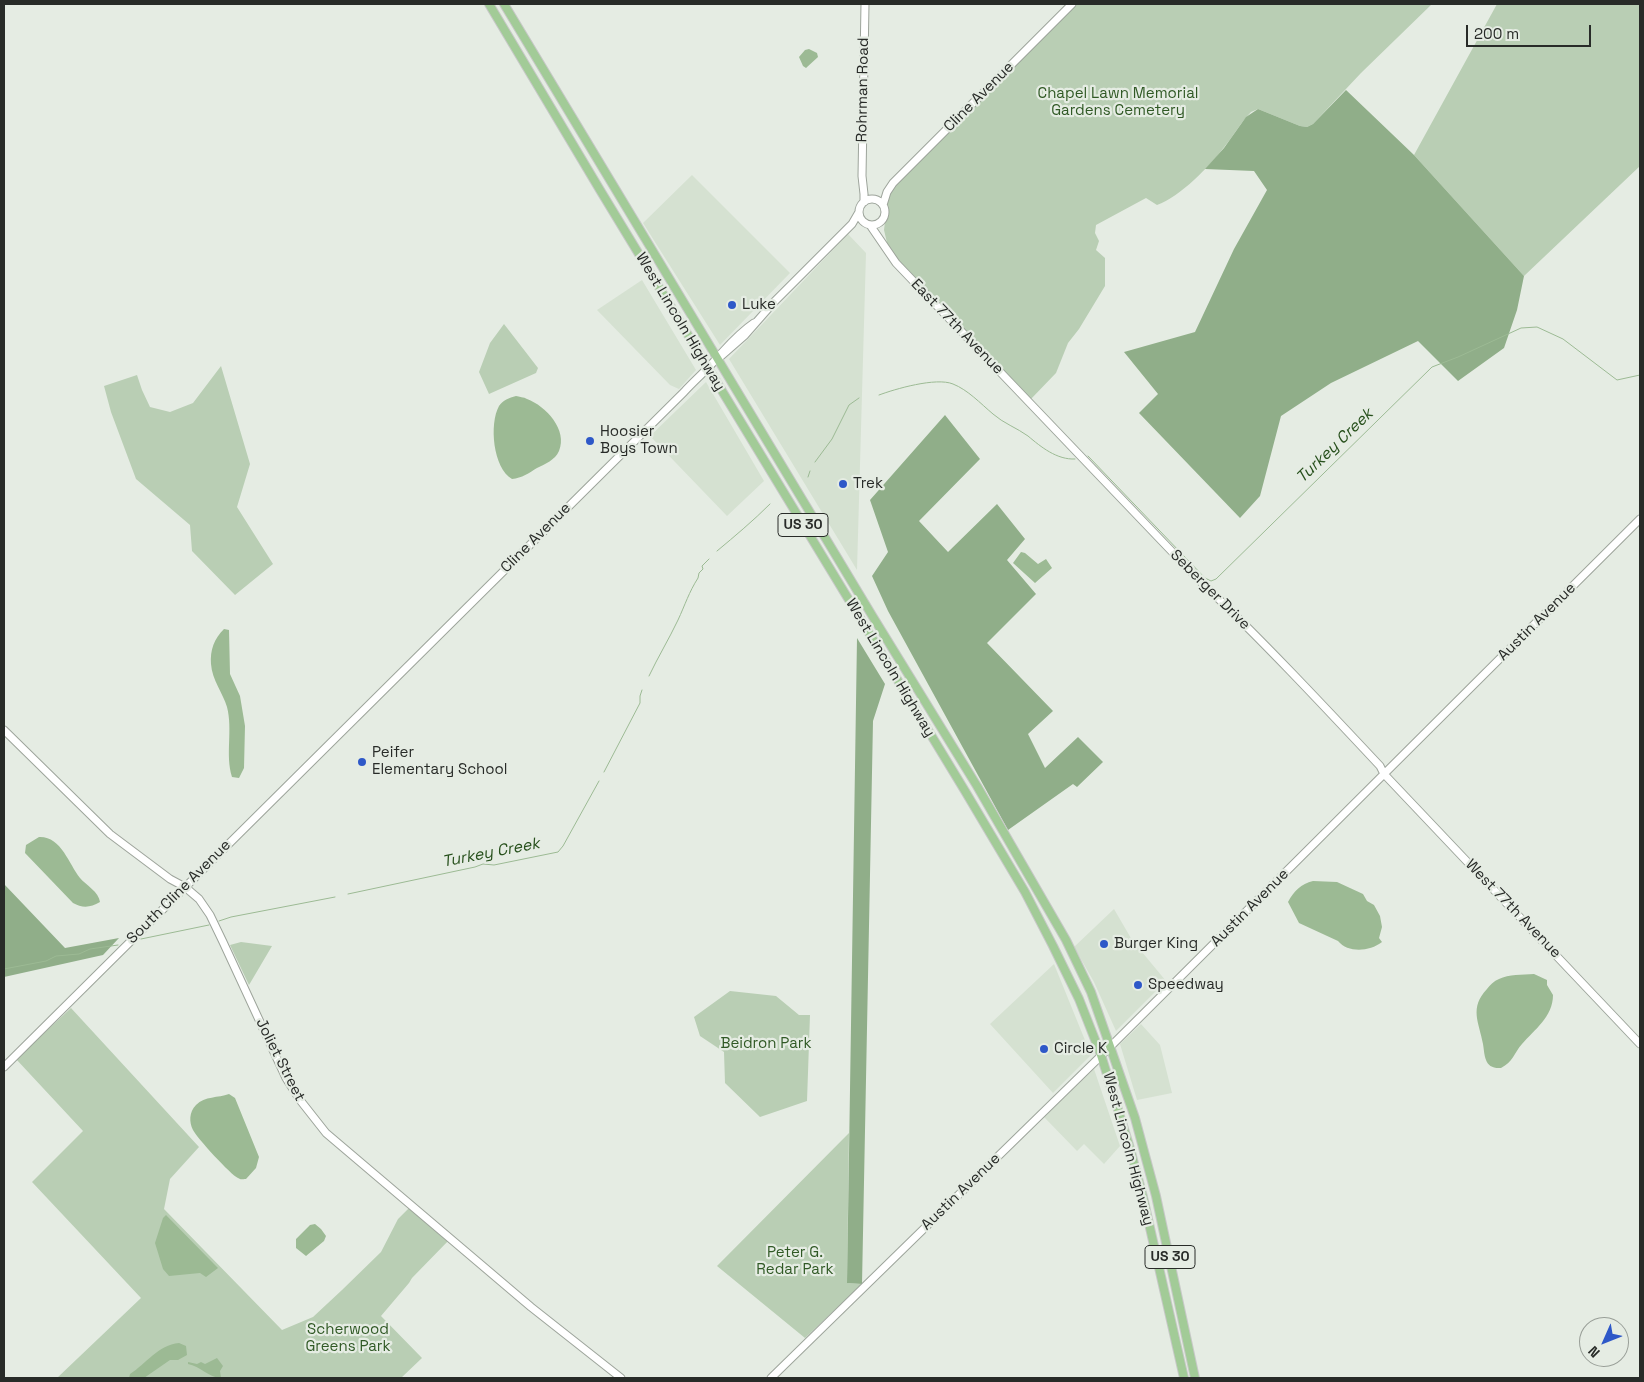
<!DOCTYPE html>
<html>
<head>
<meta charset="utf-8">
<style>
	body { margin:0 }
	#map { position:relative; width:1644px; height:1382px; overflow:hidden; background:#e5ece3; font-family:"Space Grotesk",sans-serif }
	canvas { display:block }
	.frame { position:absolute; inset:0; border:5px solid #282b28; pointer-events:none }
	.north { position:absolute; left:1579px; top:1317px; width:50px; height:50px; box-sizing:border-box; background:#e5ece3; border:1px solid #999f98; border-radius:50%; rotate:226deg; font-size:14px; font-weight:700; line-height:20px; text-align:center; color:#282b28 }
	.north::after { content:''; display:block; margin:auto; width:18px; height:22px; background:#2e58c8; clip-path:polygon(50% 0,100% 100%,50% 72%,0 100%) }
	.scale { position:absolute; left:1466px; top:25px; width:125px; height:22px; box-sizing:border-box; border:2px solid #282b28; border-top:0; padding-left:6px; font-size:15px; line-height:18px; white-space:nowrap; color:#282b28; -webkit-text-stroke:4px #e5ece3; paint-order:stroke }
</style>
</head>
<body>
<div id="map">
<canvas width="1644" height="1382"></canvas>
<div class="frame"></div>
<div class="north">N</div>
<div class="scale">200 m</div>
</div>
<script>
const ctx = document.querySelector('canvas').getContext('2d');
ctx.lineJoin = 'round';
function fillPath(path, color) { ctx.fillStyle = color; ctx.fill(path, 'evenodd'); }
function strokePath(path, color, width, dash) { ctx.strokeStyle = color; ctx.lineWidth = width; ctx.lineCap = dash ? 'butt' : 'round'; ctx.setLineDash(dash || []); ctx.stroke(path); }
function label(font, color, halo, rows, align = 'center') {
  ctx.font = font + ' "Space Grotesk",sans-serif'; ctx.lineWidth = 4.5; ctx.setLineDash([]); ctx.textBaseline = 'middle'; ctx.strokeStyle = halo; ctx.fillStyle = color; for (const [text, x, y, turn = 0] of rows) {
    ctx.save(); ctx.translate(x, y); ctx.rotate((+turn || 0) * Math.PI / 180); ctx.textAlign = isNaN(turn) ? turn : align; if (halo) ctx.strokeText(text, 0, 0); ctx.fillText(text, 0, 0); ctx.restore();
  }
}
fillPath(new Path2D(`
	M692,175L790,273L720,345L643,223Z
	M848,234L866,253L857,570L729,359Z
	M642,280L696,370L679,389L670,385L597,310Z
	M706,382L764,481L727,516L650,436Z
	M1114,909L1132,940L1166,981L1116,1031L1094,982L1074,947Z
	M1054,964L1091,1055L1053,1093L990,1024Z
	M1141,1024L1160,1045L1172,1093L1137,1100L1120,1044Z
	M1094,1069L1120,1146L1104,1164L1084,1144L1077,1151L1044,1117Z`), '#d5e1d1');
fillPath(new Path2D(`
	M1076,4H1432L1361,73L1313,124L1307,127L1300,126L1258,109L1251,112C1241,122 1234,135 1225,146C1210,166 1180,197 1157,205L1146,198L1096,225L1095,233L1099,241L1096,250L1105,258V286L1079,329L1068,343L1056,373L1030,400L895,258L888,247L884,230L888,197L898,181Z
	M1497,4H1640V166L1524,276L1414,155Z
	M504,324L538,368L536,373L489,394L479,372L490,343Z
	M221,366L250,464L237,507L273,564L235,595L192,551L190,525L136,479L111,412L104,386L137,375L142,390L150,407L170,412L193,403Z
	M241,942L272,946L249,985L230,945Z
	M730,991L776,996L799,1015H810L807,1101L760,1117L725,1083L724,1052L700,1036L694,1017Z
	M71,1008L199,1147L170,1179L164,1209L282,1330L313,1317L342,1290L381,1252L398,1219L411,1206L450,1239L412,1278L409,1283L381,1316L422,1358L401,1378H57L141,1298L32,1182L83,1131L16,1059Z
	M849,1133L847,1283L862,1284L805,1338L717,1266Z`), '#b9ceb4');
fillPath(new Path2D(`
	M1346,90L1414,155L1524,276L1517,310L1504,348L1458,381L1418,341L1331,383L1281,416L1260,496L1240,518L1139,413L1158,394L1124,352L1195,332L1234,249L1267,190L1254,171L1205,169L1224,148L1246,117L1258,109L1300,126L1307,127L1313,124Z
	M945,415L980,459L919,521L948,552L997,504L1025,539L1007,560L1036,594L987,643L1053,711L1028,734L1045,768L1078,737L1103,762L1077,787L1073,784L1008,830L888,611L872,576L888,552L870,500Z
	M857,638L885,684L873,721L862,1284L847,1283Z
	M4,884L65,948L119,938L103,955L4,977Z`), '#90ae89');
fillPath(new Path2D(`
	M809,49L817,53L818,57L806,68L803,66L799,57L805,50Z
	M516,396C519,397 524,397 527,399C546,406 568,430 559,451C555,460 545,464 537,468C529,473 522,478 512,479C493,468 489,424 499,406C503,400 509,398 516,396Z
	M1021,552L1025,553L1038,564L1046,559L1052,568L1035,583L1013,563Z
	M224,629L229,630L230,674L240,696L245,726L244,768L239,778L232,777C225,755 233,730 227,707C223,693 212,680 211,664C210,650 214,639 224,629Z
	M39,837C61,836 69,864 80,878C86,885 99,892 100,902C90,908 82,908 73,903L25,853L26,845Z
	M1313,881L1337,882L1363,894L1367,901L1374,905L1380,916L1382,927L1379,938L1382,942C1369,952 1348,953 1338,941L1299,923L1288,902C1294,891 1301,884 1313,881Z
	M1534,974L1547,980V985L1553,995C1553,1017 1534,1030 1522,1044C1514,1053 1513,1062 1501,1068C1484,1069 1485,1056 1483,1044C1479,1022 1469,1008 1487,989C1490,985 1494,981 1499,979C1509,974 1522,975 1534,974Z
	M229,1094L235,1098L259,1157L256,1168L246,1179C242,1179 241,1180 238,1178C231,1175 197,1138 193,1130C189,1122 189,1112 196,1105C205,1096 218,1098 229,1094Z
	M166,1215L214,1264L218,1268L206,1277L200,1273L169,1276L163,1269L155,1243L163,1218Z
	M315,1224L321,1229L326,1236L324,1241L306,1256L296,1248V1239L310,1225Z
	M179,1343L186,1346L187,1355L178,1360H170L144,1378H129L130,1374C146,1364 158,1345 179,1343Z
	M217,1358L223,1366L220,1371L221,1378C209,1378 200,1366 188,1364V1362L197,1364L201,1362L205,1364Z`), '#9cba94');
strokePath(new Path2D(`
	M879,395C895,389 936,377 953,384C968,390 980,403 993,414C1003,423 1017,428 1028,436C1041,447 1057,460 1075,459
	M1088,456L1205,578L1211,581L1216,579L1432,367L1458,357L1521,328L1537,327L1563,339L1617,380L1640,375
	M815,462L832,439L849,405L859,398
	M808,477L810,471
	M717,551C735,536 753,521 770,504
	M649,676C658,657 669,639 678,620C685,605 689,592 698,578L699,573L703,569L702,566L709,559
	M604,772L640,703V696L642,690
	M348,894L475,867L483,864L494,865L558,852L563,846L599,781
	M219,921L231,917L335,897
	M141,939L209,925
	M4,969L46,961L56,956L79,954L90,949L118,945`), '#9cba94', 1);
const secondary = new Path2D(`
	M859 212a13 13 0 1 1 26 0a13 13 0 1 1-26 0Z
	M864,202V194L862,176L865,4
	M883,205L887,192L893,183L1072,4
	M870,225L896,263L1200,581C1262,640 1321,703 1380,766L1384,774L1640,1044
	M721,356L745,335L774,302L852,224L859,212
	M4,730L110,834L170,879L185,887L199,899L210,915L223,942L286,1078L300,1100L326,1133L531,1307L621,1378
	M4,1067L684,392C695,380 707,370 717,358C729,345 739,333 754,323
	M771,1378L1111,1046L1640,519`);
const primary = new Path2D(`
	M489,4L600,190L965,791L1025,892L1053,946L1079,999L1101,1055L1129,1145L1143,1197L1184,1378
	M504,4L873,617L977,786L1066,940L1091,992L1135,1118L1156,1196L1195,1378`);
strokePath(secondary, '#9da49b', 9);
strokePath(primary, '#c7c8c7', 10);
strokePath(secondary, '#fff', 7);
strokePath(primary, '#a2cb97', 8);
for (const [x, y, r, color] of [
	[732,305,5,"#2e58c8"],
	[590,441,5,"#2e58c8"],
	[843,484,5,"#2e58c8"],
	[362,762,5,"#2e58c8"],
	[1104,944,5,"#2e58c8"],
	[1138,985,5,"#2e58c8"],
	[1044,1049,5,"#2e58c8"]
]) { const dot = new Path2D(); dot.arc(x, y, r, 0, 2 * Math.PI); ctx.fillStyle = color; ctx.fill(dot); strokePath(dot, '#e5ece3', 2); }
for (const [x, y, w] of [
	[803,525,50],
	[1170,1257,50]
]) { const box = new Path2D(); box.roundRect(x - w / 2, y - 11.5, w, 23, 4); ctx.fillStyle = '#e5ece3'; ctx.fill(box); strokePath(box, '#282b28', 1); }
label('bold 14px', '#282b28', null, [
	["US 30",803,525],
	["US 30",1170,1257]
]);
label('15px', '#282b28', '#e5ece3', [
	["Rohrman Road",863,90,-89],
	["Cline Avenue",979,97,-45],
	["West Lincoln Highway",680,322,59],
	["East 77th Avenue",957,327,46],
	["Cline Avenue",536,538,-45],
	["Seberger Drive",1210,590,45],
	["Austin Avenue",1537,622,-45],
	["West Lincoln Highway",890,668,59],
	["South Cline Avenue",179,892,-45],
	["Austin Avenue",1250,908,-45],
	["West 77th Avenue",1513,909,46],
	["Joliet Street",280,1060,63],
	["West Lincoln Highway",1128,1149,75],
	["Austin Avenue",961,1192,-44]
]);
label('15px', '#305925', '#e5ece3', [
	["Chapel Lawn Memorial",1118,94],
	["Gardens Cemetery",1118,111],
	["Beidron Park",766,1044],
	["Peter G.",795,1253],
	["Redar Park",795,1270],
	["Scherwood",348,1330],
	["Greens Park",348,1347]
]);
label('15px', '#282b28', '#e5ece3', [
	["Luke",742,305],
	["Hoosier",600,432],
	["Boys Town",600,449],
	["Trek",853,484],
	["Peifer",372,753],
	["Elementary School",372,770],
	["Burger King",1114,944],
	["Speedway",1148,985],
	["Circle K",1054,1049]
], 'left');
label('italic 16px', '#27501c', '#e5ece3', [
	["Turkey Creek",1335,446,-44],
	["Turkey Creek",491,853,-11]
]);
</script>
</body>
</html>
